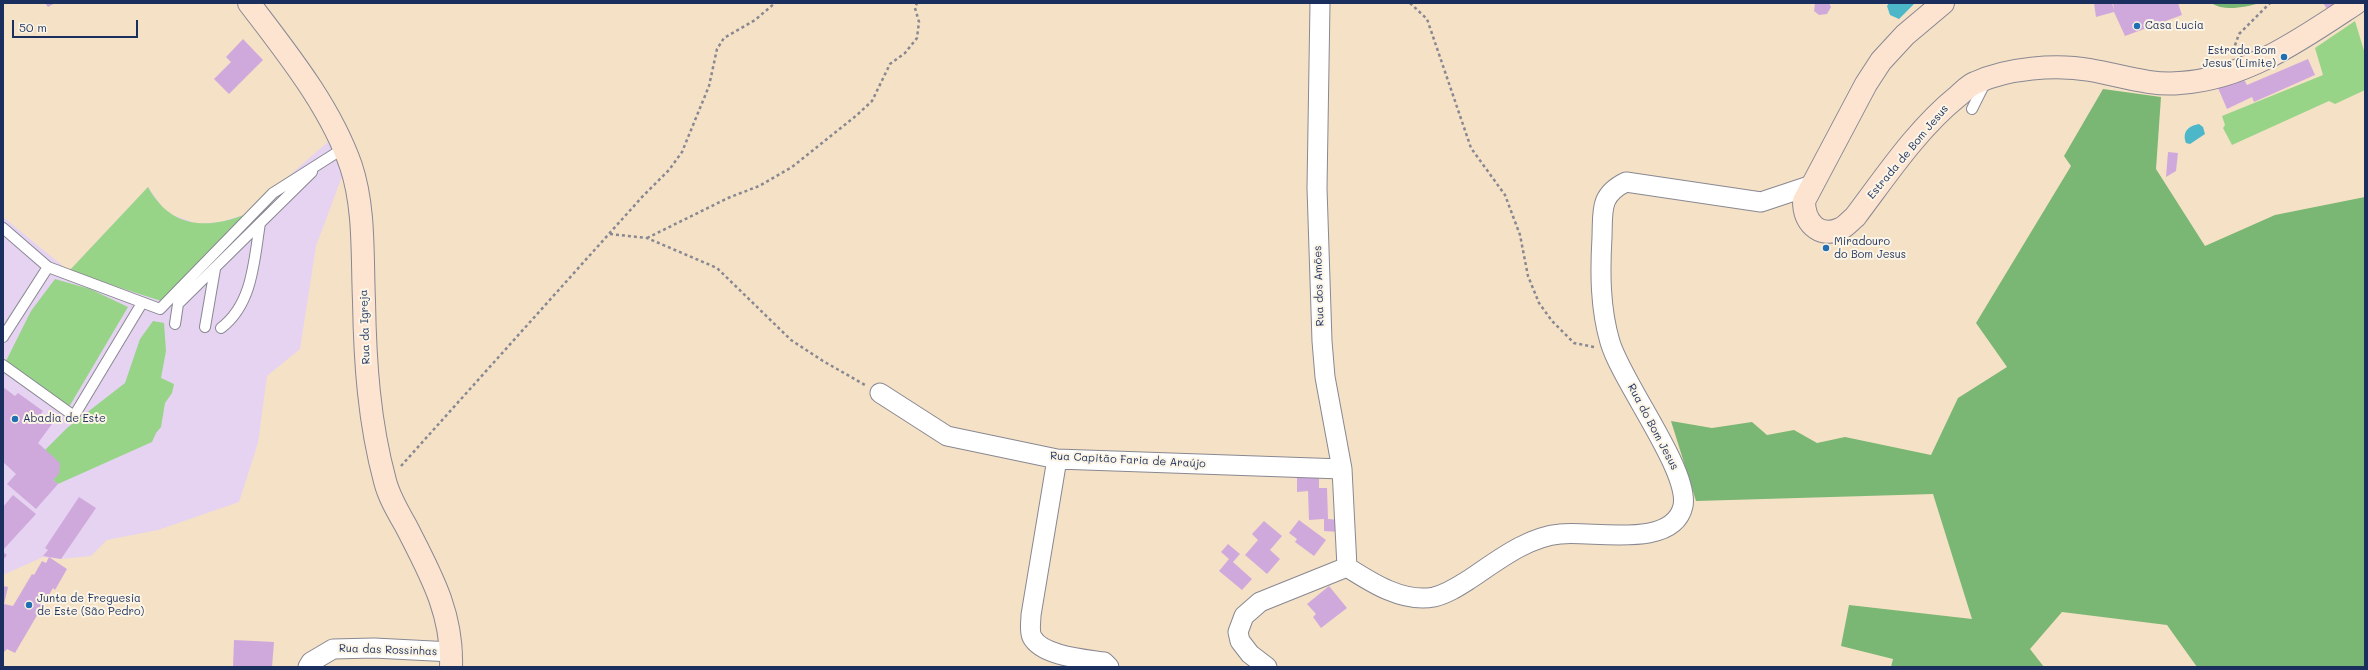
<!DOCTYPE html>
<html>
<head>
<meta charset="utf-8">
<style>
	body { margin:0 }
	#map { position:relative; width:2368px; height:670px; overflow:hidden; background:#f5e1c5; font-family:Mali,sans-serif }
	canvas { display:block }
	.frame { position:absolute; inset:0; border:4px solid #1b2f5e; pointer-events:none }
	.scale { position:absolute; left:12px; top:20px; width:126px; height:18px; box-sizing:border-box; border:2px solid #1b2f5e; border-top:0; padding-left:5px; font-size:12px; line-height:14px; white-space:nowrap; color:#1b2f5e; -webkit-text-stroke:3px #fcf5e5; paint-order:stroke }
</style>
</head>
<body>
<div id="map">
<canvas width="2368" height="670"></canvas>
<div class="frame"></div>
<div class="scale">50 m</div>
</div>
<script>
const ctx = document.querySelector('canvas').getContext('2d');
ctx.lineJoin = 'round';
function fillPath(path, color) { ctx.fillStyle = color; ctx.fill(path, 'evenodd'); }
function strokePath(path, color, width, dash) { ctx.strokeStyle = color; ctx.lineWidth = width; ctx.lineCap = dash ? 'butt' : 'round'; ctx.setLineDash(dash || []); ctx.stroke(path); }
function label(font, color, halo, rows, align = 'center') {
  ctx.font = font + ' Mali,sans-serif'; ctx.lineWidth = 4; ctx.setLineDash([]); ctx.textBaseline = 'middle'; ctx.strokeStyle = halo; ctx.fillStyle = color; for (const [text, x, y, turn = 0] of rows) {
    ctx.save(); ctx.translate(x, y); ctx.rotate((+turn || 0) * Math.PI / 180); ctx.textAlign = isNaN(turn) ? turn : align; if (halo) ctx.strokeText(text, 0, 0); ctx.fillText(text, 0, 0); ctx.restore();
  }
}
fillPath(new Path2D(`
	M329,141L343,174L316,246L300,349L267,376L258,443L239,502L158,530L107,540L91,556L61,559L43,557L3,575V217L69,271L148,187L163,208L173,215L198,224L220,222L244,215Z`), '#e5d3f1');
fillPath(new Path2D(`
	M2355,21L2365,54V90L2335,104L2329,101L2232,145L2223,128L2225,125L2222,116L2323,75L2315,48Z
	M148,187C170,227 204,230 244,215L161,301L69,271Z
	M55,279L90,289L128,307L69,407L6,361L31,311Z
	M153,321L164,323L166,351L161,378L174,384L172,393L165,403L161,427L156,433L152,442L58,484L53,480L58,473L44,451L67,428L125,383L140,339Z`), '#98d488');
fillPath(new Path2D(`
	M2211,3H2260C2245,7 2225,12 2211,3Z
	M2103,89L2161,97L2156,169L2205,246L2275,215L2365,197V667H2197L2167,625L2062,612L2030,649L2044,667H1891L1893,659L1841,646L1849,605L1972,619L1933,494L1696,501L1671,421L1712,428L1752,422L1767,435L1794,430L1817,443L1845,437L1931,455L1958,398L2007,367L1976,323L2071,166L2064,156Z`), '#7ab674');
fillPath(new Path2D(`
	M1889,3H1915L1899,19L1890,15L1887,6Z
	M2199,124L2203,127L2205,134L2190,144L2186,143C2182,132 2188,126 2199,124Z`), '#4db7ca');
fillPath(new Path2D(`
	M45,3H55L48,7Z
	M1815,3H1829L1831,7L1827,14L1819,15L1814,11Z
	M2094,3H2112L2114,10L2113,3H2178L2182,15L2125,36L2114,12L2096,17Z
	M2323,3H2341L2329,12Z
	M243,39L263,60L229,94L214,79L231,62L226,57Z
	M2308,59L2315,75L2254,102L2252,97L2227,109L2218,88L2242,76L2247,85Z
	M2168,152L2178,153L2176,171L2166,177Z
	M3,387L15,396L18,393L43,411L40,415L52,424L38,443L60,463L59,474L53,480L58,484L36,509L7,484L16,474L3,462Z
	M1319,477V488H1327L1328,519L1340,520V532L1324,531V519L1309,520L1308,491L1297,492V478Z
	M13,495L36,514L3,550V507Z
	M79,497L96,508L61,559L43,556L48,550L45,548Z
	M1299,520L1326,540L1314,556L1295,542L1297,539L1289,533Z
	M1264,521L1282,536L1270,550L1280,559L1267,574L1245,555L1258,540L1252,534Z
	M1228,544L1240,554L1233,562L1252,579L1242,590L1219,571L1229,559L1221,552Z
	M3,552L7,555L3,560Z
	M49,557L67,569L55,590L53,588L15,653L7,649L3,653V586L8,587L4,604L13,606L32,574L34,575L42,561L46,563Z
	M1329,586L1347,608L1321,628L1313,617L1316,614L1307,604Z
	M234,640L274,642L272,667H233Z`), '#d0a9dc');
const lane = new Path2D(`
	M1972,109L1986,81
	M3,228L48,267L160,309L273,193L344,148
	M175,324L178,304L312,172
	M205,327L215,269
	M221,328C253,304 254,260 260,223
	M3,337L48,267
	M3,365L74,416L142,303`);
const street = new Path2D(`
	M1320,3L1317,188L1322,341L1325,377L1342,469L1347,567
	M880,393L947,436L1057,459L1342,469
	M1057,459L1031,615C1031,622 1029,631 1032,637C1042,656 1084,659 1104,662L1109,667
	M1347,567C1372,583 1403,603 1434,597C1447,594 1459,586 1470,579C1497,561 1527,537 1560,534C1592,530 1673,550 1683,506C1690,471 1622,383 1610,342C1600,308 1600,272 1602,237C1603,211 1599,195 1626,182L1761,202L1812,185
	M308,667L311,662L333,649L374,648L452,652
	M1267,667L1250,654L1240,641L1238,632L1244,616L1260,602L1347,567`);
const secondary = new Path2D(`
	M249,3C287,53 330,106 351,166C365,208 362,256 364,301C365,362 369,422 385,481C389,497 398,512 406,526C430,573 453,613 451,667
	M1943,3L1905,35L1881,61L1866,84L1804,201C1804,221 1818,239 1840,229C1845,227 1850,221 1855,217C1886,176 1917,129 1958,96C1963,92 1969,85 1975,83C2007,68 2056,64 2090,70C2119,75 2151,86 2180,83C2246,79 2303,38 2356,3`);
strokePath(lane, '#888892', 12);
strokePath(street, '#888892', 21);
strokePath(secondary, '#888892', 24);
strokePath(new Path2D(`
	M1410,3L1427,19L1471,148L1505,195L1520,235L1528,276L1539,303L1552,321L1574,343L1594,347
	M2233,51L2239,34L2270,3
	M610,234L647,238L717,268L791,340L823,361L865,385
	M647,238L728,198L759,186L792,167L857,115L872,101L890,64L905,53L917,38L919,22L915,8L917,3
	M401,466L642,197L669,170L682,152L709,86L717,49L724,38L755,20L775,3`), '#888892', 2.5, [3, 3]);
strokePath(lane, '#fff', 10);
strokePath(street, '#fff', 19);
strokePath(secondary, '#fde4d1', 22);
for (const [x, y, r, color] of [
	[2137,26,4,"#1f6fb2"],
	[2284,57,4,"#1f6fb2"],
	[1826,248,4,"#1f6fb2"],
	[15,419,4,"#1f6fb2"],
	[29,605,4,"#1f6fb2"]
]) { const dot = new Path2D(); dot.arc(x, y, r, 0, 2 * Math.PI); ctx.fillStyle = color; ctx.fill(dot); strokePath(dot, '#fcf5e5', 1.5); }
label('11px', '#1b2f5e', '#fcf5e5', [
	["Casa Lucia",2145,26],
	["Estrada Bom",2276,51,"right"],
	["Jesus (Limite)",2276,64,"right"],
	["Miradouro",1834,242],
	["do Bom Jesus",1834,255],
	["Abadia de Este",23,419],
	["Junta de Freguesia",37,599],
	["de Este (São Pedro)",37,612]
], 'left');
label('11px', '#1b2f5e', '#fcf5e5', [
	["Estrada de Bom Jesus",1908,152,-50],
	["Rua dos Amões",1319,286,-92],
	["Rua da Igreja",365,327,-92],
	["Rua do Bom Jesus",1653,427,62],
	["Rua Capitão Faria de Araújo",1128,460,3],
	["Rua das Rossinhas",388,650,2]
]);
</script>
</body>
</html>
